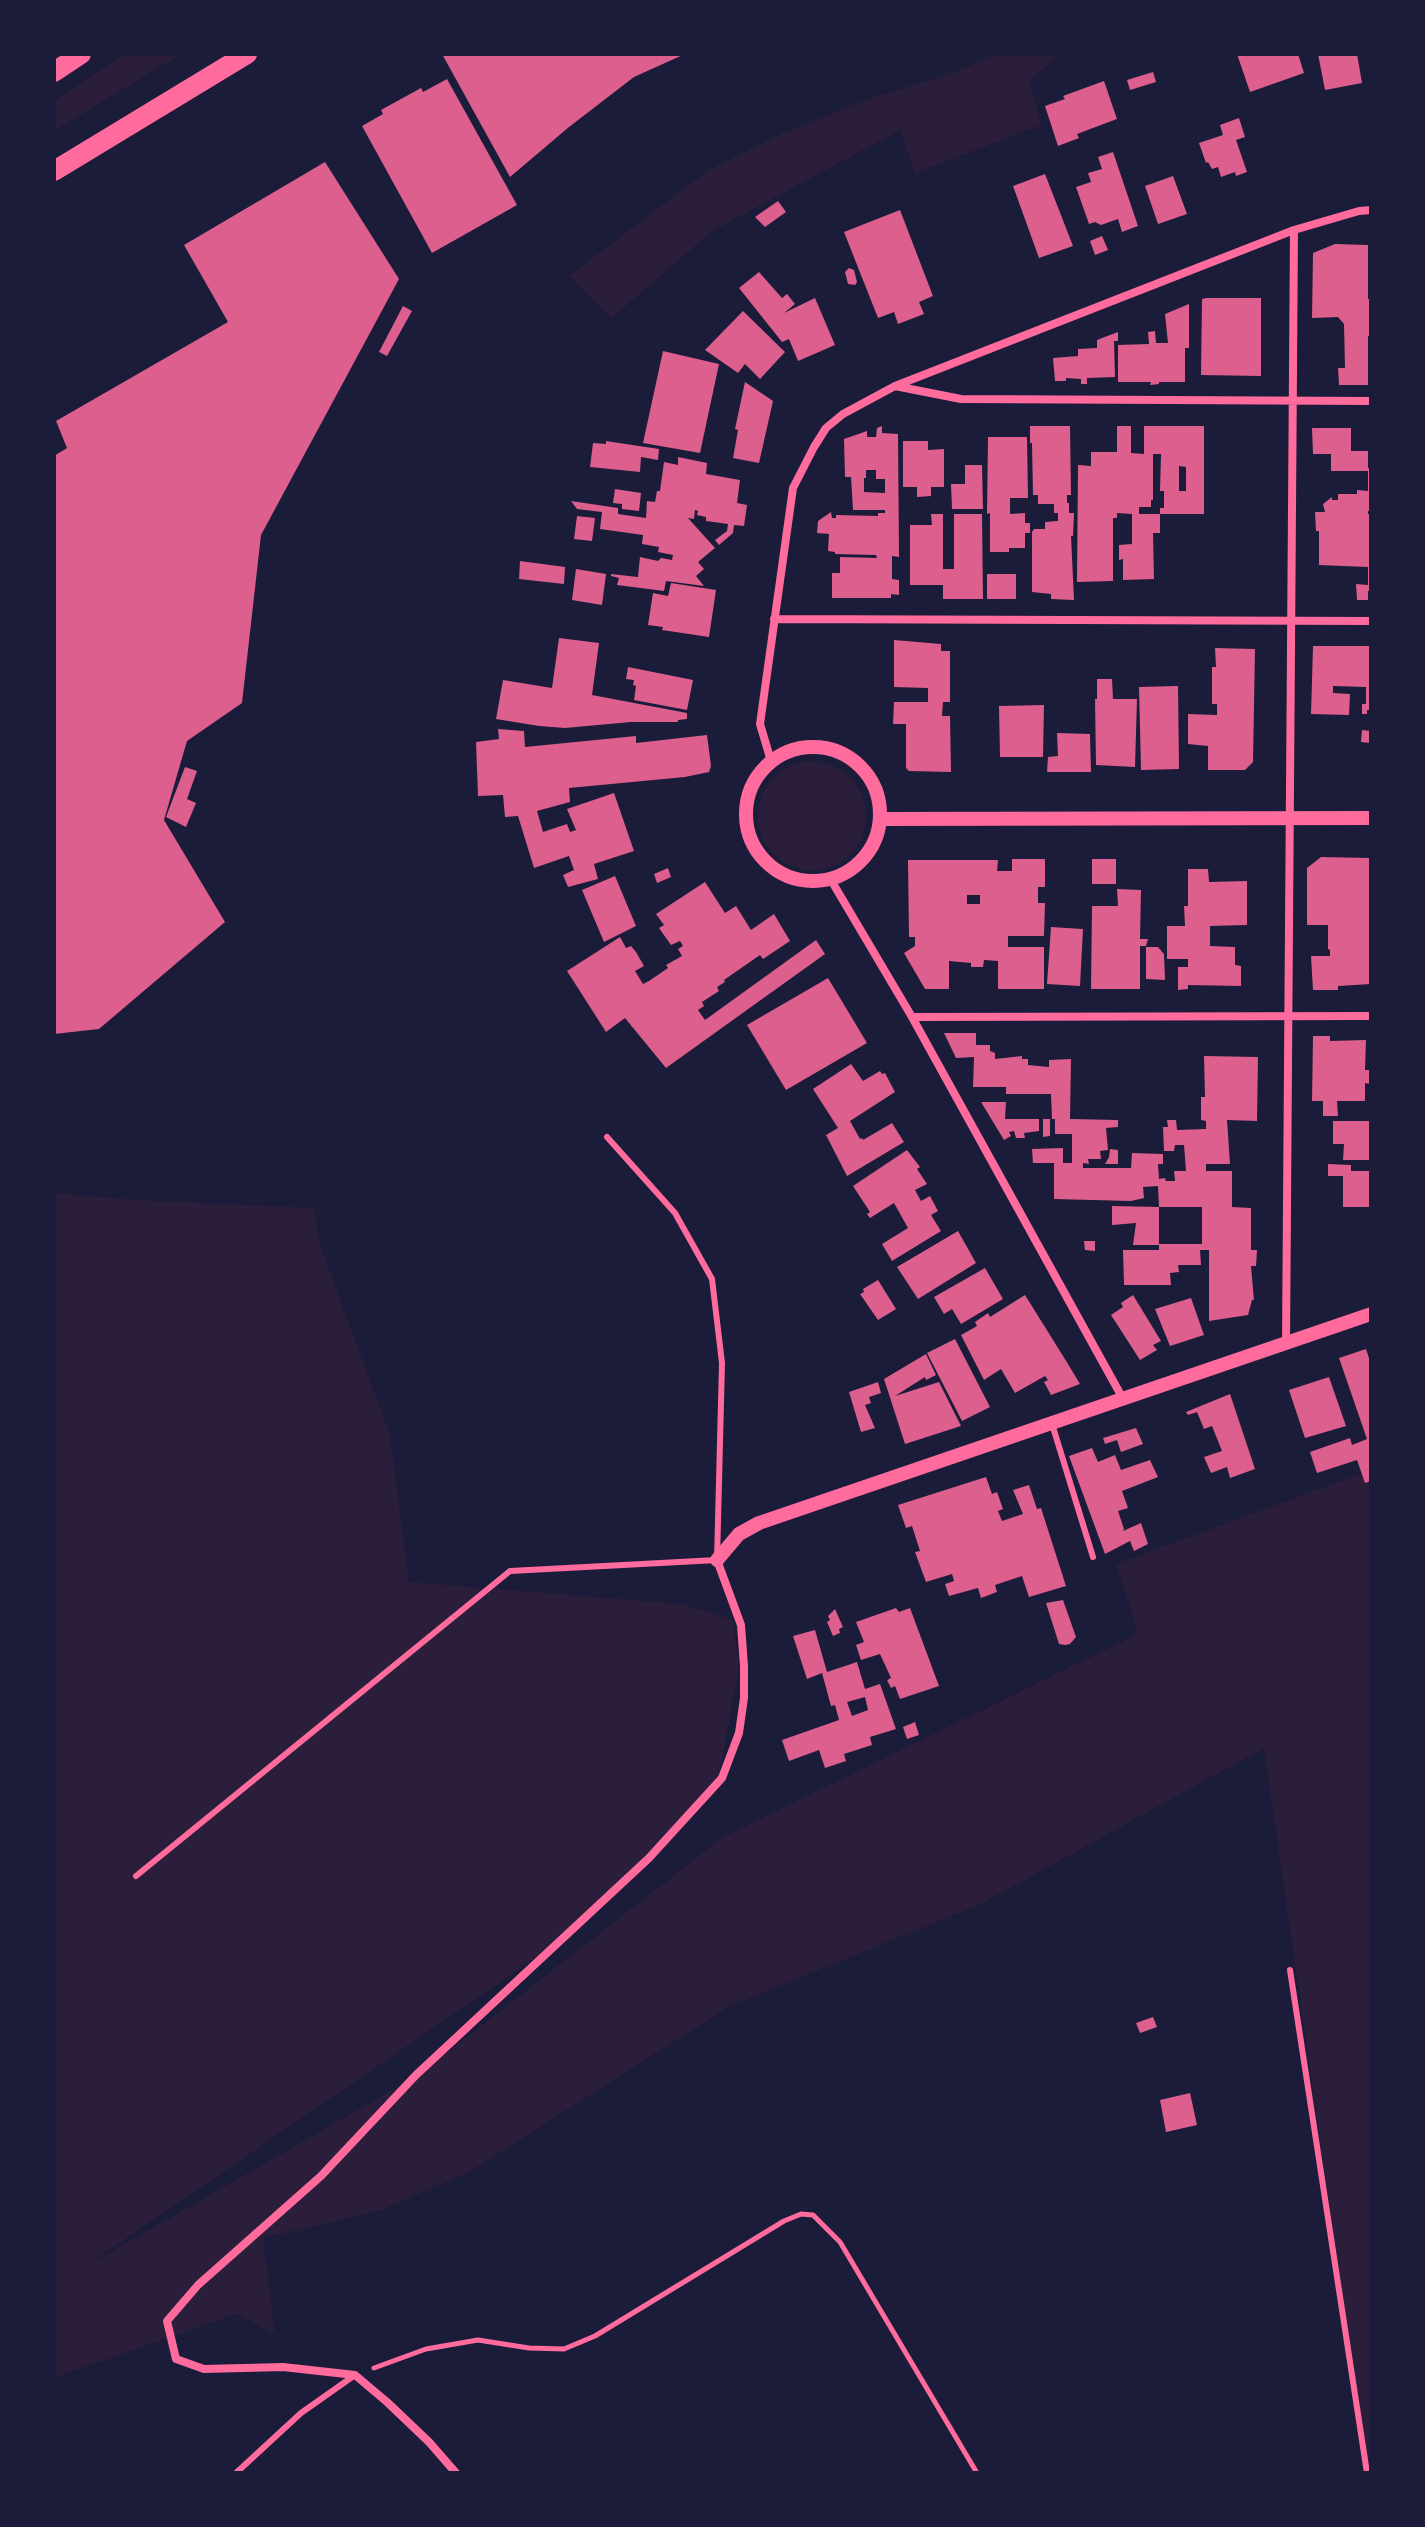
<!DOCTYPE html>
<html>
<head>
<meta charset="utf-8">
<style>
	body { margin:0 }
	#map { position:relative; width:1425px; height:2527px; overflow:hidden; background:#1b1b3a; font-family:Roboto,sans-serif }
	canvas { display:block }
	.frame { position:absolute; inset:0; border:56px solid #1b1b3a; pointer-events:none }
</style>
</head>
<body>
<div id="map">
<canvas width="1425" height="2527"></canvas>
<div class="frame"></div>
</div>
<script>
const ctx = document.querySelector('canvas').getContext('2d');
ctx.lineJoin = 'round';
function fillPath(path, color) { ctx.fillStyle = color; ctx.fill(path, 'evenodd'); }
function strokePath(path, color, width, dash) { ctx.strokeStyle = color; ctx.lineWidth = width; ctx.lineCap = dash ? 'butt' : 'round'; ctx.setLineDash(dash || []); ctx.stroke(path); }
fillPath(new Path2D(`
	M124,54H181L54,131V101Z
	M997,54H1061L1029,80L1042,125L915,173L900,130L711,232L612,318L569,276L707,171L781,134L871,98L950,74Z
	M758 816a54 54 0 1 1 108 0a54 54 0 1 1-108 0Z
	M54,1193L136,1200L314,1208L319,1242L390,1435L409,1582L682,1604L733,1620L739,1666L719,1777L579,1928L86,2266L417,2076L723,1837L1138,1634L1116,1564L1371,1470V2473H1368L1264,1748L981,1904L730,2006L471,2171L382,2210L263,2238L275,2334L236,2314L54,2378Z`), '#2a1e3b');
fillPath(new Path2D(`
	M442,54H685L634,77L569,127L510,177Z
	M1237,54H1298L1304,73L1250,92Z
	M1318,54H1357L1362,83L1325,90Z
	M1153,72L1156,82L1130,90L1127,80Z
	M447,79L517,205L432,253L362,126L383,114L381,110L421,88L423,92Z
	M1104,81L1117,119L1077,134L1079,138L1058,146L1045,106L1065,99L1063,96Z
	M1239,118L1245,137L1236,140L1247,172L1236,176L1235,172L1221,177L1218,167L1212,169L1208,162L1206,163L1199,143L1223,135L1220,125Z
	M1113,152L1138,226L1122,232L1118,219L1101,225L1095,222L1089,224L1076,187L1091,182L1088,173L1102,169L1098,157Z
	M325,162L399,279L261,535L242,703L187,741L164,820L225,922L99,1029L54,1034V456L67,448L56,421L228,322L184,245Z
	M1045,174L1073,246L1039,258L1013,186Z
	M1173,176L1187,214L1158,224L1145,186Z
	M778,201L786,212L765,227L755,217Z
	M900,210L933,296L919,302L924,314L898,324L894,312L878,318L844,232Z
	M1102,236L1108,250L1095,255L1090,241Z
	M1335,244L1368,245V299H1371V336H1368V385H1339L1338,368H1345L1344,324L1338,317L1312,318L1313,253Z
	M849,268L854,270L857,282L855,285L848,284L845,272Z
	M759,272L782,298L787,294L795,304L784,313L815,298L835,345L798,361L789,339L782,342L739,288Z
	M1206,298H1261V376L1201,375L1202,299Z
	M1189,304V348H1185V382H1159V384L1150,385L1151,382H1118V345L1149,344L1148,332L1155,331L1156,343H1168L1165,314Z
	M403,306L412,311L387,356L379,352Z
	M743,311L785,352L760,379L745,364L738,373L705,350Z
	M1118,332V341H1114L1115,377L1087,378V384H1081V379L1066,378V381H1055L1053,358L1078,356V349L1097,348V340Z
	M663,351L719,364L700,453L643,443Z
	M745,382L773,401L759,463L733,458L738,430L735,429Z
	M882,426V433L898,434L899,557L892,556V579L899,580V595L891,594V598H832V573H840V557L877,558L876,555L835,554V552L828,551L829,534L817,533L818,521L831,512L832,518H836V515L878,516V513H885V510H853L851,477H845L844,439L867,431V437H876L877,428ZM866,470H876V479H885V493L864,492V478H866Z
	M1030,426H1070L1071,495H1067V503H1069V513H1074L1073,536H1071L1074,600L1051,599V594L1032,592V532L1034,529H1045V522L1058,521V513H1054V504H1038V495H1033L1032,443H1030Z
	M1117,426H1131V453L1144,454V426H1204V514H1160V508H1164V491H1160L1161,454H1153V500H1151V507H1139V514H1160V533H1153L1154,579L1123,580V559L1119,560V545L1132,544V514L1117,513V518H1113V581L1077,582L1078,465L1091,466V452H1117ZM1179,466L1186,467V491H1179Z
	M1312,428H1351V451H1368V468H1371V511H1368V514H1371V591H1368V600H1357L1356,584L1368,585V567L1319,565V531H1316L1315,512H1325L1323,504L1332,497V500H1338V494H1357V490L1368,491V471H1331V454H1313Z
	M988,437H1027L1028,498H1010V514L1025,513V523H1030V533H1025V548H1009V552H990V513L987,514Z
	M606,441L659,449L658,460L641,457L640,472L590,467L593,443L606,444Z
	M903,441H928V450L944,449V487H931V496L917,497V487H903Z
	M678,457L707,463L706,474L740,480L737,503L747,505L744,526L734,525L733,533L719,545L715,540L727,531L728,524L706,521V517L697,515L698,511L695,510L694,519L688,518L715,548L698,562L704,569L696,576L704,586L666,581L664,591L617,585L619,578L611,576V574L638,577L640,557L658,561L661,558L672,560L673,555L658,552L659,547L642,544L643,535L600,529L602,512L577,509L571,501L618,508V514L646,518L647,501L655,502L657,491H660L664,462L678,465Z
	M965,465H982L983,509H952L951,484H965Z
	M615,489L641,493L639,511L622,509V504L613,503Z
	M931,514H943V569H954V514H982L983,599H943V585H910V525H932Z
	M577,516L595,518L592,541L574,539Z
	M520,561L565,567L564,584L519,579Z
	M576,569L606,574L602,605L572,600Z
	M987,574H1016V599H987Z
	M671,583L716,590L709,637L662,630L663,627L648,625L653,593L668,596Z
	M559,638L599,643L592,695L687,713V719L678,720V722H631L565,728L539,726L496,719L503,680L552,688Z
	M894,640L941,644V651H950V702H943L942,716H950L951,772L909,771L906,768V724H893L894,702H928V688L894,687Z
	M1313,646H1371V710H1367V714H1362V704H1366V687L1333,686V693L1350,694L1349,715L1311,714Z
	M1215,648L1255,649L1253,762L1245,770H1208V746L1188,744V714L1217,715V704H1212V667H1216Z
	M628,667L693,680L687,710L634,700L636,686L633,685L634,680L626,679Z
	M1097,679H1112L1113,699H1137L1135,767L1096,765L1095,699H1097Z
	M1178,686L1179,769L1141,770L1139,687Z
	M1044,705L1043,757H1000L999,706Z
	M498,729L524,731L525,747L636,736V743L707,735L711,766L709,772L685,777L569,788L570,802L537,811L543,832L567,824L570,832L576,830L567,809L614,793L634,851L594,864L598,879L568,887L563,875L574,870L569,856L534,868L518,816L505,817L503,795L478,796L476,742L499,739Z
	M1362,730L1371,731V743L1361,742Z
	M1057,733L1090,734L1091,772H1047L1048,757L1058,756Z
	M185,767L197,771L187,799L196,803L186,827L166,817Z
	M1321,857L1371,858V984L1338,986V990H1313L1311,956H1330V950L1328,949V925H1307V868Z
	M1012,859H1045V887H1038V903H1045L1044,936H1008V947H1044V989H998V961L984,960L983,967H971V963L949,961V989H925L904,953L915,946V937H909L908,860H998L997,871H1012ZM967,895H980V904H967Z
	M1092,859H1116V884H1092Z
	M668,868L671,877L657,883L654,874Z
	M1188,869H1208L1209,882L1247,881V925L1210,926V946L1235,947V965L1241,966V986L1188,985V989L1178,990V967H1188V959H1167V926H1185L1184,906H1188Z
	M615,876L636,926L604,942L582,890Z
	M705,882L725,913L736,906L751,930L774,914L790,941L763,959L760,955L724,980L725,982L717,987L719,991L702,1002L704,1006L698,1010L705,1020L816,940L825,954L666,1068L625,1018L606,1032L567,971L620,937L626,948L631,946L636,952L644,966L635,971L643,984L649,981L668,968L666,965L682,956L678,949L683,946L680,941L671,945L659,928L664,925L656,914Z
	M1117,889L1141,890L1140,939H1148L1146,946H1140V989H1091L1092,906H1118Z
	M1051,927L1083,929L1080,986L1047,984Z
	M1146,947H1158L1164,954L1165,980L1146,979Z
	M828,978L867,1043L786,1090L747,1025Z
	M944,1033H976V1045H990V1051L995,1053V1059L1022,1056V1059H1028V1065L1049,1067V1060L1071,1059L1070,1119L1118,1120V1127L1106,1128L1108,1150L1100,1151L1101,1159H1088L1089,1164L1083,1163V1168H1131L1132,1153L1163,1154V1164H1158L1159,1179L1165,1178L1166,1181H1175L1174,1171H1186L1184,1145H1175L1174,1151H1164L1163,1127H1168L1167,1120H1176L1177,1130L1206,1129V1121L1201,1120V1097H1205L1204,1056L1258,1057L1257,1121L1227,1120L1230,1164H1206V1171H1232V1207L1251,1208V1250H1257L1256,1266H1251L1254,1300H1252L1248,1315L1209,1321V1250H1200L1201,1265H1178L1179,1272L1170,1273L1171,1285H1124L1123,1250H1159V1245H1133L1136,1223L1112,1225V1206L1159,1207L1158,1186L1143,1187L1144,1198L1131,1201L1054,1199V1163H1033L1032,1149L1063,1148V1163H1072V1134H1055V1119H1052L1051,1094H1006V1087H973L974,1057L956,1058ZM1159,1207H1202V1244H1159Z
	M1313,1036H1330V1041L1366,1040L1365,1070H1371V1084L1365,1083V1101H1337L1338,1116H1323V1101H1312Z
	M851,1064L863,1081L880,1071L882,1074L885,1073L895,1092L850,1121L860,1139L862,1138L863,1140L892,1123L904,1142L847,1176L826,1135L838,1128L813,1089Z
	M981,1102H1006L1005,1119H1039V1131L1024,1133L1025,1138H1016L1014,1131L1009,1132L1011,1136L1004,1140Z
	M1043,1119H1050V1136L1043,1137Z
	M1333,1121H1371V1160H1343L1344,1144H1333Z
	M1110,1149L1118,1150V1164H1105L1109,1157Z
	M907,1150L920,1167L917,1169L927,1184L915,1190L921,1201L930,1196L938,1211L931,1215L941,1231L892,1261L882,1244L908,1228L894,1203L870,1218L867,1214L870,1212L853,1186Z
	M1328,1164L1351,1165V1171H1371V1207H1343V1176H1328Z
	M958,1231L976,1263L918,1299L897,1267Z
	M1084,1241H1095V1251L1085,1250Z
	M985,1268L1003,1299L961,1324L952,1309L944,1314L934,1297Z
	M878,1280L896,1309L878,1320L860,1294L864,1292L863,1289Z
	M1025,1295L1068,1364L1080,1384L1051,1395L1044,1382L1048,1380L1045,1376L1015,1393L1001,1369L984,1380L961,1335L977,1326L975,1322L988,1313L990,1317Z
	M1133,1295L1161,1341L1153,1345L1157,1350L1140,1360L1111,1315L1123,1307L1121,1303Z
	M1191,1298L1204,1335L1170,1346L1155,1309Z
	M955,1339L990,1407L962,1421L927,1353Z
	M1366,1349L1371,1364V1481L1365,1483L1357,1460L1317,1473L1310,1452L1350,1438L1352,1445L1367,1439L1339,1358Z
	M926,1354L936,1375L926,1380L925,1377L895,1396L939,1382L961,1426L905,1444L884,1379Z
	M1329,1377L1346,1426L1305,1438L1289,1390Z
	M878,1382L881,1393L869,1397L871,1403L865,1405L875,1428L861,1432L849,1392Z
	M1230,1394L1255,1469L1230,1478L1227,1467L1211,1473L1204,1457L1222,1451L1212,1426L1204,1429L1197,1412L1188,1415L1186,1412Z
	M1136,1428L1143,1444L1121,1452L1117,1440L1105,1444L1103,1438Z
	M1092,1448L1098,1462L1115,1455L1121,1470L1150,1460L1158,1477L1122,1491L1128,1508L1118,1511L1124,1529L1123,1531L1141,1523L1148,1544L1134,1551L1130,1541L1105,1554L1069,1456Z
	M986,1477L992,1494L997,1492L1003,1509L998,1511L1002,1521L1023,1514L1013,1490L1029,1485L1037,1509L1041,1508L1066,1586L1029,1597L1022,1576L995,1585L997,1592L981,1598L978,1588L949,1596L945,1584L954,1581L952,1574L926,1582L915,1552L920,1551L912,1526L906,1528L898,1505Z
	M1063,1600L1076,1637L1070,1644L1065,1645L1059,1644L1046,1603Z
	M896,1608L899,1612L910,1608L939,1686L900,1699L895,1686L891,1688L887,1680L891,1678L880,1654L861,1660L856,1645L864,1642L856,1622Z
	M835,1609L843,1627L839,1629L840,1633L833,1636L827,1622L830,1620L828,1616Z
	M815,1630L827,1672L857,1662L865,1689L880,1684L896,1729L870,1737L872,1745L844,1754L846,1761L825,1768L819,1750L789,1761L782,1740L839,1720L835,1705L831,1706L822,1673L807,1679L793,1636ZM865,1697L868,1710L852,1716L847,1702Z
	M915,1722L919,1735L907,1739L903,1727Z
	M1153,2017L1157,2027L1140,2033L1136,2023Z
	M1190,2093L1197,2125L1166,2132L1160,2100Z`), '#dd5f8e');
strokePath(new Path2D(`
	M374,2368L426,2349L478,2340L529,2348L564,2349L595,2336L784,2221L801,2214L813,2215L840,2242L977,2473`), '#ff6b9d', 5);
strokePath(new Path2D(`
	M1052,1424L1093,1557
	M136,1876L510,1571L717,1560L722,1363L712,1279L675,1213L607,1137
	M1290,1970L1367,2473
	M236,2473L301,2413L355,2375`), '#ff6b9d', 6);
strokePath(new Path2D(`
	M895,386L961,399L1371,401
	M774,619L1371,621
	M771,761L760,724L793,488L814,447L826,428L843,414L895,386L1294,230L1359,211L1371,210
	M831,880L912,1017L1122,1397
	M912,1017L1371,1016
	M1286,1342L1294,230
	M456,2473L429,2442L387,2402L355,2375L283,2367L204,2369L176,2359L167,2321L198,2285L321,2176L416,2075L649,1858L722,1778L739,1733L744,1698V1666L741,1625L717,1560`), '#ff6b9d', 8);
strokePath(new Path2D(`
	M746 814a67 67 0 1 1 134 0a67 67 0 1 1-134 0Z
	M881,819L1371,818
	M717,1560L739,1534L759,1523L1371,1314`), '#ff6b9d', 14);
strokePath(new Path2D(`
	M54,72L81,54
	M54,171L247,54`), '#ff6b9d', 20);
</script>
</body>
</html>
